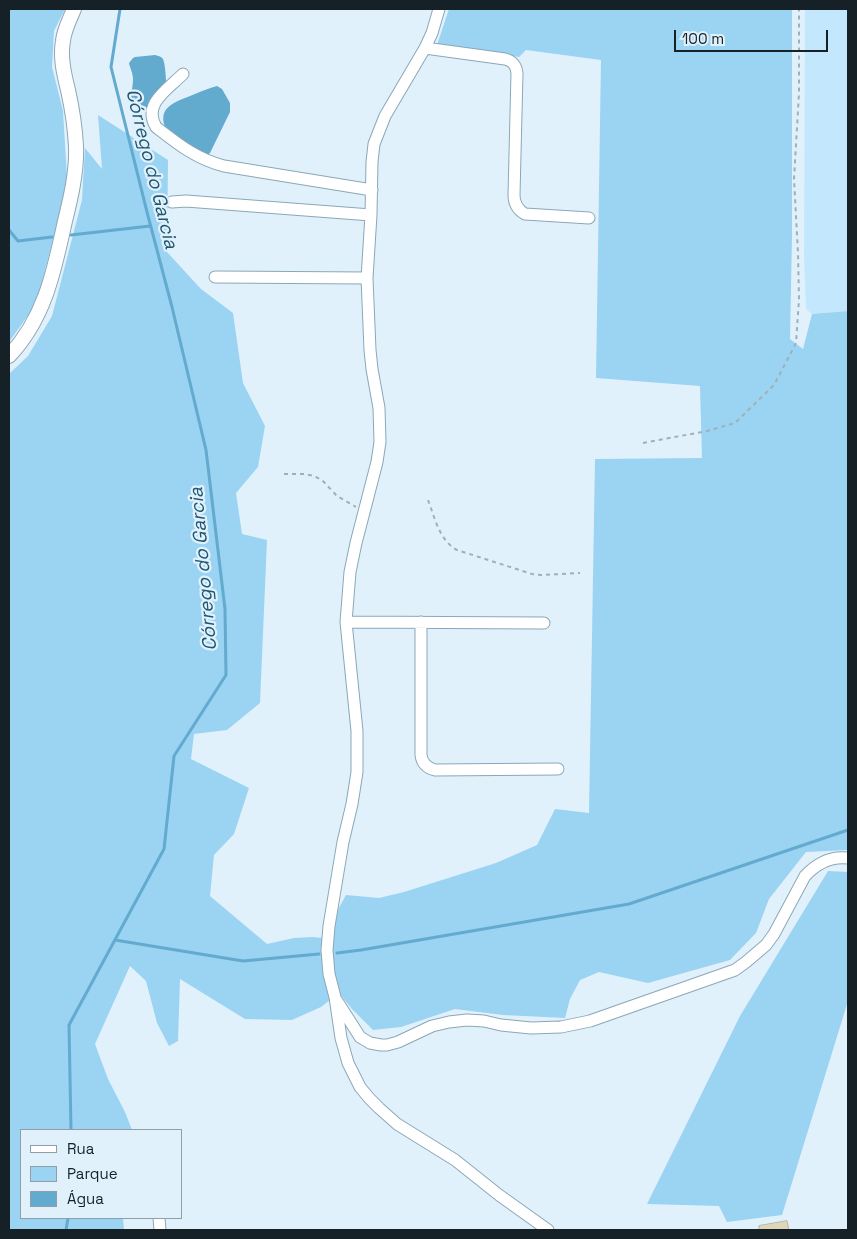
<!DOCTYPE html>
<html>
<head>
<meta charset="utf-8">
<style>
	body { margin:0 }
	#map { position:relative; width:857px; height:1239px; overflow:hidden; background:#e0f1fc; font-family:"Space Grotesk",sans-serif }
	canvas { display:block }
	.frame { position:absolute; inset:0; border:10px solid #162127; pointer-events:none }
	.legend { position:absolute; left:20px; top:1129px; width:162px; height:90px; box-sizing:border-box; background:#e0f1fc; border:1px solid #8f9ea7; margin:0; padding:6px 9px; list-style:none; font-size:15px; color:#162127 }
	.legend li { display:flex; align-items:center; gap:10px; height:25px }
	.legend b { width:25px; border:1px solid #8f9ea7 }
	.scale { position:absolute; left:674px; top:30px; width:154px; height:22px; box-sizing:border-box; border:2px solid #162127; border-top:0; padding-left:6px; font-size:15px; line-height:18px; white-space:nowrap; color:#162127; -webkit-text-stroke:4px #e0f1fc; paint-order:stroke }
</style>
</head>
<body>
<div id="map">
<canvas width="857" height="1239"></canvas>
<div class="frame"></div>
<ul class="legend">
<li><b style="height:6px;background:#fff"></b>Rua</li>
<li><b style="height:14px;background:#9bd3f3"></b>Parque</li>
<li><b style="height:14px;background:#63aacf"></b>Água</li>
</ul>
<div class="scale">100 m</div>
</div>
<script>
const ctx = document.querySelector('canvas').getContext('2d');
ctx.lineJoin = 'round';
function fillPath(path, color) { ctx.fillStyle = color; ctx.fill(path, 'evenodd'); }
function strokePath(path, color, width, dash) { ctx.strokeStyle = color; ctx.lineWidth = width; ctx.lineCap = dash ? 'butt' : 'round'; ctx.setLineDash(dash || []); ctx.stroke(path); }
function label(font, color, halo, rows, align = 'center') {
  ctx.font = font + ' "Space Grotesk",sans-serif'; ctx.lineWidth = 4.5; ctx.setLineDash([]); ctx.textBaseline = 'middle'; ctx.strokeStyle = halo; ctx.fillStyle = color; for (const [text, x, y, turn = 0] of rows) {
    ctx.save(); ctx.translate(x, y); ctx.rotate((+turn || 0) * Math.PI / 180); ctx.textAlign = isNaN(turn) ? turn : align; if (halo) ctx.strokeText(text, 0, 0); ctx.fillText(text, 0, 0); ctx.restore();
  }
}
fillPath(new Path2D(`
	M805,9H848V311L812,314L806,309L804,257Z`), '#c3e8fe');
fillPath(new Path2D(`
	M9,9H65L54,31L52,67L63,111L67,178L60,213L36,304L9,342Z
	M449,9H792V237L790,339L803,349L812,314L848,311V850L806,852L769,899L756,933L730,960L648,983L599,972L580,980L570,999L565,1018L503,1015L455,1009L401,1027L373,1030L352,1009L339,993L321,1007L292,1020L245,1019L180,979L178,1041L169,1046L157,1023L146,981L130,966L95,1044L108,1079L125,1112L132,1130H21V1218H123L124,1230H9V374L28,356L52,316L82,200L85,148L102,169L98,115L168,160L167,252L201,289L233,313L243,383L265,426L258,467L236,493L242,534L267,540L260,703L227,730L194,734L191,759L249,788L234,834L214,855L210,896L267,944L294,938L313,937L333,939L335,915L346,895L379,898L404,892L496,863L537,845L555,809L589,813L595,459L702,458L700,386L596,378L601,60L526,50L519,57L437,45Z
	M828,871L848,872V1001L782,1215L727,1222L719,1206L647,1204L740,1016Z`), '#9bd3f3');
fillPath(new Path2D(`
	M155,55C158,56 161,56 163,59C165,63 166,78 166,82L148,107L142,110C125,102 133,94 133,79C133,73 130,68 129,63L133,58L135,57Z
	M217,86L222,89L230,103V112L210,153L207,155H203L165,127C157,105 179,101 195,94C202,91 209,88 217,86Z`), '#63aacf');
strokePath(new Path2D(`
	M9,230L18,241L52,237
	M71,235L150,226
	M115,940L243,961L319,954
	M337,953L361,950L629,904L848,830
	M71,1130L69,1025L164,849L174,756L226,675L225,609L206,450L172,307L147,212L111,67L120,9
	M66,1230L68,1218`), '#63aacf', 3);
const building = new Path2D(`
	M787,1221L789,1230H759V1226Z`);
fillPath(building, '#ddd6b9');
strokePath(building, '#bdb79b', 1);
const minor = new Path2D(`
	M439,9L432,33L425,48L385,116L374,144L372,162L371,215L367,278L370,350L372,369L379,408L380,442L377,462L356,543L350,572L346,622L357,731V772L352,804L343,842L329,926L327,950L329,974L335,997L341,1038L348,1063L360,1087L369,1098L379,1108L397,1124L455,1160L499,1195L548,1230
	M425,48L505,59C513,61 516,65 517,73L514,195C514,203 518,210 525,214L589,218
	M183,74C168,89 142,104 156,127C178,144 196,159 224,166L372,190
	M172,202L186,201L371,215
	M215,277L367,278
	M346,622L544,623
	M421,622V755C422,763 427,768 435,770L558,769
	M337,1001L360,1037L370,1043L381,1045H387L398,1042L432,1026L449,1022L467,1020L484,1021L501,1025L531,1028L561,1027L590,1021L735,970L746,962L766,945L774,934L805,876C817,863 831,856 848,858
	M159,1218L160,1230`);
const tertiary = new Path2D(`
	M9,356C45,318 54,271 65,221C71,197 77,171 76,146C75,127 72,108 68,90C64,74 60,57 63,41C64,30 70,19 74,9`);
strokePath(minor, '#8ba7b7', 13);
strokePath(tertiary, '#8ba7b7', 16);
strokePath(new Path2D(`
	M643,443L707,431L735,423L774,385L796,343L799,299L798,253L794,179L799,93V9
	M284,474H305L314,476L322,480L337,496L356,507
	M428,500C435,518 439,540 457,550L532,574L541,575L580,573`), '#a0afb8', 2, [4, 4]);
strokePath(minor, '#fff', 11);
strokePath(tertiary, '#fff', 14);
label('italic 19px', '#1f5771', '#e0f1fc', [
	["Córrego do Garcia",151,169,76],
	["Córrego do Garcia",204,569,-95]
]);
</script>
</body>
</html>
